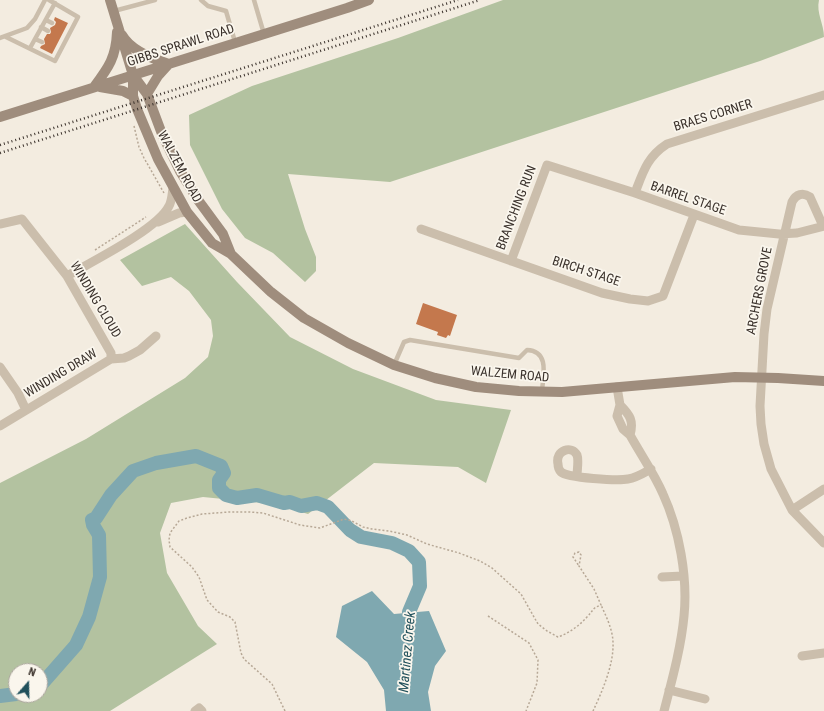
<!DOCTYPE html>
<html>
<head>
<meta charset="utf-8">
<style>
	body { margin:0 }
	#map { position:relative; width:824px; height:711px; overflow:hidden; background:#f3ece0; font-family:"Roboto Condensed",sans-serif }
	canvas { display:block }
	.north { position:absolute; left:8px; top:663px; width:40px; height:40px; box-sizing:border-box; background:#faf6ed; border:1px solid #ada79f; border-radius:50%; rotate:20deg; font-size:11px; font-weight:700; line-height:16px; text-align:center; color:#3a312b }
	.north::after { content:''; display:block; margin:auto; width:14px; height:18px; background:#20505b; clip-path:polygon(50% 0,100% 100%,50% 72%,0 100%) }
</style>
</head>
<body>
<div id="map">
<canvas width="824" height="711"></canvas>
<div class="north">N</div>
</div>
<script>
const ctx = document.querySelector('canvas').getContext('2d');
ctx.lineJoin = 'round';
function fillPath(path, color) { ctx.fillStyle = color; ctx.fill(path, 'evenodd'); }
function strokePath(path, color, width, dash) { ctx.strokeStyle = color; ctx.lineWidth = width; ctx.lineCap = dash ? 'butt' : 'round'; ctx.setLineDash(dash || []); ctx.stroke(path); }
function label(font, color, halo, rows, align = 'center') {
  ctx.font = font + ' "Roboto Condensed",sans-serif'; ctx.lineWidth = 3.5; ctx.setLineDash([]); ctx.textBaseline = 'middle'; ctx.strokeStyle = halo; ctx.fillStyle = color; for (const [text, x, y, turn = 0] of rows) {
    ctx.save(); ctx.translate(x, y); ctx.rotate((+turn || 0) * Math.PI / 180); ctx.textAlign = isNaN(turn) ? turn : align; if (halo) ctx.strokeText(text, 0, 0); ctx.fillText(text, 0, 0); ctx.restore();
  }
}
fillPath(new Path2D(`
	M503,0H819C816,13 824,24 824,37L760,61L390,182L288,174L305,229L316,257V271L305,282L273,253L245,238L222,209L190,145L189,115L252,86L398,38Z
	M185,224L237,282L290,337L353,369L436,400L511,410L486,483L458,467L374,463L308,514L274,504L203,497L171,503L160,533L167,573L198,626L217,644L110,711H0V483L86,439L185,378L208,357L213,336L211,320L189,291L171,277L142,286L120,260ZM16,671H40V695H16Z`), '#b3c2a0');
fillPath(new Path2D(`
	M372,591L394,614L429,611L446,651L435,666L428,692L431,711H386L384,690L367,662L336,637L342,606Z`), '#7fa8b0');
strokePath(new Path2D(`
	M40,686L76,645L89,617L100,577L99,535L93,525L92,520L96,518L111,495L133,471L156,463L196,456L221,466L224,473L219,480V488L226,495L237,498L257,495L284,503L290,502L301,506L317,503L328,507L350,530L361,537L392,543L409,551L419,562L420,586L409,612L408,630
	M0,696L16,694`), '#7fa8b0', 14);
fillPath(new Path2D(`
	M55,17L68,23L52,54L40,48L41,46L45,44L44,39L47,34H50L51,32L50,28L55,25L56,22L54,20Z
	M423,303L457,315L450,336L448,335L446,338L437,335L438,332L416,324Z`), '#c4784d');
strokePath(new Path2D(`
	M134,126L139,147L144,158L164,193
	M95,250L146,217
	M488,616L529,643L538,660L537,683L526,711
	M285,711L272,684L244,659L241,653L235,622L230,617L218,612L207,600L199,577L192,567L170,547L169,540L170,533L179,521L187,518L202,514L229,512H250L263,513L300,525L320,528L344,519L352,521L363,527L372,529L389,531L407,535L427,544L459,553L480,561L492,568L521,594L538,624L547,631L558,637C569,633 579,626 587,617C593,611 592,608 601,605L594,589L579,566L581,555L579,552L575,553L573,557L579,566
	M593,711C602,692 614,664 613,643C613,630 606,616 601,605`), '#b7a896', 1.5, [2, 2]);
strokePath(new Path2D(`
	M201,0L208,6L226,11L235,42
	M254,0L264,34
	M114,11L155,0
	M46,20L52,23
	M41,27L48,31
	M6,37L55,61L78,17L49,0
	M0,38L27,28L35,19L45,0
	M35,39L42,42
	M30,48L55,3
	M394,365L404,342L410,340L519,358L527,350C550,351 543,376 542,391`), '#cbbeac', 4.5);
strokePath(new Path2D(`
	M635,193C643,172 647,157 667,144L824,95
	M158,222L179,213L187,212
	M0,224L22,219L67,276L111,353V359
	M823,226L810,197C803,192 796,194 792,202L767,309L764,334L760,406L761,424L764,444L771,469L792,510L824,543
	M421,229L602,293L630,299L648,301L663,296L694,215
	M511,261L547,165L635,193L739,230L779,234L797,233L824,226
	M67,276C91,262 158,229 169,206C172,201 172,194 173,188
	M0,367L18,393L26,410
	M617,387L620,405L617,416L623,429L630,435C641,455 654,473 663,494C679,529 688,577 684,616C681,648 672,680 664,711
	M620,405C630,415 634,421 630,435
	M0,426L111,359L124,358L129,356L140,350L156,336
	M577,476C577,470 579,460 577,455C572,445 555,450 558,464C558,466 559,470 561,472C568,478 618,481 628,479C636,478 644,473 651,469
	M792,510L824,489
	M662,577L683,576
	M802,656L824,653
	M669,690L705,699
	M195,711L199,708L202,711`), '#cbbeac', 9);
strokePath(new Path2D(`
	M110,0L133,75V96L137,109L158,159L187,212L212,243L231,254L271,292L304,318L348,343L394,365L435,378L476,387L519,391L562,392L735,377L778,378L824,381
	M122,35C131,51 153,59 169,64
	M133,75L147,94L162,134L180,171L198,200L223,234L231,254
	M94,87C109,67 116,57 117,32
	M100,87L123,91L133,96
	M147,94L158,76L168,65
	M0,117L347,8L369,0`), '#9f8d7d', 10);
strokePath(new Path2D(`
	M0,145L458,0
	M0,153L480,0`), '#3a312b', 2.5, [1, 3]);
label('13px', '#3a312b', '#faf6ed', [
	["GIBBS SPRAWL ROAD",181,46,-18],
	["BRAES CORNER",713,116,-17],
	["WALZEM ROAD",179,167,62],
	["BARREL STAGE",688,199,19],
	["BRANCHING RUN",517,208,-69],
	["BIRCH STAGE",586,272,18],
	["ARCHERS GROVE",760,291,-79],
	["WINDING CLOUD",95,300,59],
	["WINDING DRAW",61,374,-31],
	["WALZEM ROAD",510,375,5]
]);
label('italic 14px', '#20505b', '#faf6ed', [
	["Martinez Creek",408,652,-85]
]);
</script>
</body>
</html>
